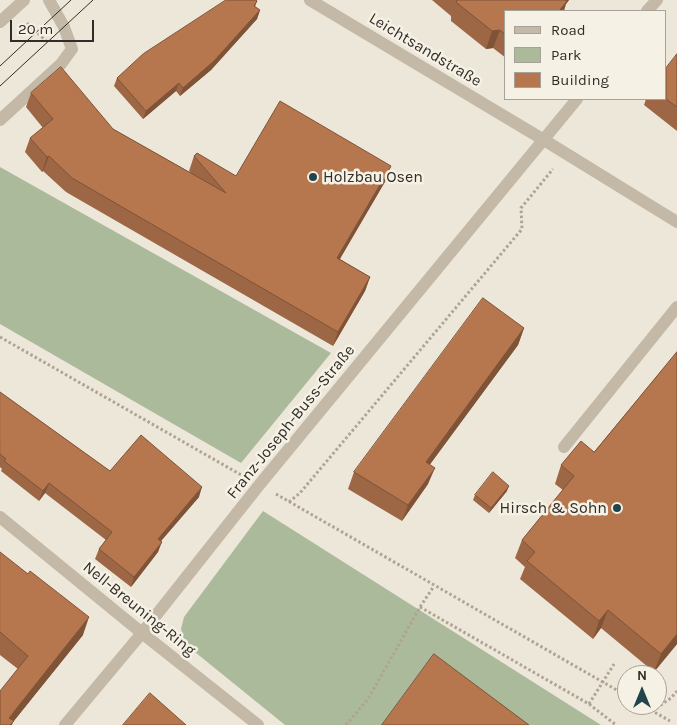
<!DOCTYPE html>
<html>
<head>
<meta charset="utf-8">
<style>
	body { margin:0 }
	#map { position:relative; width:677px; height:725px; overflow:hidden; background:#ede7da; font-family:Karla,sans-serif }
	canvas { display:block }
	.legend { position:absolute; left:504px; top:10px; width:162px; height:90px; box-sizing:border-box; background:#f6f1e5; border:1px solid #a7a299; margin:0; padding:6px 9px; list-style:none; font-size:15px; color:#312c27 }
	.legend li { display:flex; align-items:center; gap:10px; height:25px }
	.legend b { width:25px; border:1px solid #a7a299 }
	.north { position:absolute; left:617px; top:665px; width:50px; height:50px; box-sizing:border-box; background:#f6f1e5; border:1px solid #a7a299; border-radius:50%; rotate:0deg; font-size:14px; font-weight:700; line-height:20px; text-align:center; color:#312c27 }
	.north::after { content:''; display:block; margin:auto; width:18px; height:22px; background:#22444d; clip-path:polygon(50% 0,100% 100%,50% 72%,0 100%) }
	.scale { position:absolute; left:10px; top:20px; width:84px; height:22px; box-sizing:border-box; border:2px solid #312c27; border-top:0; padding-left:6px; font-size:15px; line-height:18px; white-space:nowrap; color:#312c27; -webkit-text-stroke:4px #f6f1e5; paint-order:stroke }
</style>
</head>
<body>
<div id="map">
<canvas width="677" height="725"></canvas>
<ul class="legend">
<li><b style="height:6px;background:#c4b8a7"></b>Road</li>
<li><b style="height:14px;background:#acba9c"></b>Park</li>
<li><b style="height:14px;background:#b6774f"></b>Building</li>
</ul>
<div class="north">N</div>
<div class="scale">20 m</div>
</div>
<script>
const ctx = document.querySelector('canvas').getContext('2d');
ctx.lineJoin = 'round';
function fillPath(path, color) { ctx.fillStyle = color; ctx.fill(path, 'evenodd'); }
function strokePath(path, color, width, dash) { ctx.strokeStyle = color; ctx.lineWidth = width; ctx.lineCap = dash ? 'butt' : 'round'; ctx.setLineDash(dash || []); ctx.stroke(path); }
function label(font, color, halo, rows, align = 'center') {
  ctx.font = font + ' Karla,sans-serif'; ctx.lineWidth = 5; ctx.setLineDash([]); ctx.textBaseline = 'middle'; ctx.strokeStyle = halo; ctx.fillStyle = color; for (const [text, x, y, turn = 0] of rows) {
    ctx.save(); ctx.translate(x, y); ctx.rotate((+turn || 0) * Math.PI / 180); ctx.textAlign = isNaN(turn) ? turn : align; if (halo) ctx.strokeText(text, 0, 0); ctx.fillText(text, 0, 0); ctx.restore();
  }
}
fillPath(new Path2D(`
	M0,167L331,353L241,463L0,324Z
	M263,511L601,725H285L185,644L181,629L184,617Z`), '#acba9c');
strokePath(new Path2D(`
	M27,23L46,41
	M0,337L243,476
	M276,494L627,696
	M289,502L300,493L522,229L521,208L553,169
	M420,607L589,704L616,725
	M642,705L670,721
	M652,711L671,698L677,691
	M346,725L368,699L420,607L434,586`), '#afa392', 3, [2.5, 2.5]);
strokePath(new Path2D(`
	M0,120L61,64L72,49L64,27L49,0
	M564,447L677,307`), '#c4b8a7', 12);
strokePath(new Path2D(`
	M647,11L657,0
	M0,517L142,633L258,725
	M65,725L142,633L260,484L577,99`), '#c4b8a7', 12);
strokePath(new Path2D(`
	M310,0L544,140L677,222
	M0,22L24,0`), '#c4b8a7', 12);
strokePath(new Path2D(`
	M0,66L71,0
	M0,86L93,0`), '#312c27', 1);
strokePath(new Path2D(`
	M589,704L614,664`), '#afa392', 3, [2.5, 2.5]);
fillPath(new Path2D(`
	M432,0H569L566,4L506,11V58L493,48L486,49L451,21V16Z
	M257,1L255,7L260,10L257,19L211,70L180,96L176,91L143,119L114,86L117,78Z
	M677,54V131L644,105L646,99H666Z
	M31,93L113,129L191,173L189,171L194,156L236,176L386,180L340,259L370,277L365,291L333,346L66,192L43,171L42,172L25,152L30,138L43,128L26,107Z
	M524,328L518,345L430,464L428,484L402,521L348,489L354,472Z
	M677,352V644L654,672L601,628L593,639L520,579L525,567L515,558L522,540L563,490L555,484L561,465L594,452Z
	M0,392L110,471L199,497L161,541L158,552L131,587L95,559L99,549L106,540L45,493L39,501L1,471L2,469L0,467Z
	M507,491L489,513L473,500L475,495Z
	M0,552L83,635L13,722L18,669L0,655Z`), '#9d6644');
fillPath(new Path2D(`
	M562,0H569L566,4L564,11H558Z
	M260,10L257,19L211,70L180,96L183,88Z
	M500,30L493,48L486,49L492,31Z
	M179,83L176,91L143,119L146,111Z
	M49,156L43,171L42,172L47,157Z
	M391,166L386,180L332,272L337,258Z
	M370,277L365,291L333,346L338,332Z
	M524,328L518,345L420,478L426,462Z
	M435,468L428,484L402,521L408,505Z
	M49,483L45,493L39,501L43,491Z
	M509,486L507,491L489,513L491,508Z
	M202,487L199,497L154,549L158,539Z
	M162,542L158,552L131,587L134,577Z
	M608,610L601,628L593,639L599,621Z
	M89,617L83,635L13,722L12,725H6L9,718Z
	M677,634V644L654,672L661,654Z`), '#7f5337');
const building = new Path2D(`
	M226,0H256L257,1L254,6L260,10L214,61L183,88L179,83L146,111L117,78L143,54Z
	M457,0H565L567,1L559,11H506V35L500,30L492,31L457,3Z
	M677,54V107L666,99V68Z
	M61,67L113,129L226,193L194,156L197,153L236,176L280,101L391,166L337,258L370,277L338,332L72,178L49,156L47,157L30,138L53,119L31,93Z
	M483,298L524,328L426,462L435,468L408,505L354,472Z
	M677,352V634L661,654L608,610L599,621L527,561L535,552L522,540L574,476L561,465L581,441L594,452Z
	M0,392L110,471L141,435L202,487L158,539L162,542L134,577L99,549L112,532L49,483L43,491L4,461L6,459L0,454Z
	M493,472L509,486L491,508L475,495Z
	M0,552L28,574L30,571L89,617L9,718L14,721L10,725H0V691L28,656L0,632Z
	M434,654L529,725H382Z
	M150,693L186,725H123Z`);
fillPath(building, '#b6774f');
strokePath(building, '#7f5337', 1);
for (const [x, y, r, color] of [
	[313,177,5,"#22444d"],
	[617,508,5,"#22444d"]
]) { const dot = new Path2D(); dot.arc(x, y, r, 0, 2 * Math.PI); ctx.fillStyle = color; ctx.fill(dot); strokePath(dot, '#f6f1e5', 2); }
label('16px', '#312c27', '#f6f1e5', [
	["Leichtsandstraße",425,50,31],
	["Franz-Joseph-Buss-Straße",291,422,-51],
	["Nell-Breuning-Ring",139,609,39]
]);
label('16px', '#312c27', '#f6f1e5', [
	["Holzbau Osen",323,177],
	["Hirsch & Sohn",607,508,"right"]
], 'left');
</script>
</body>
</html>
